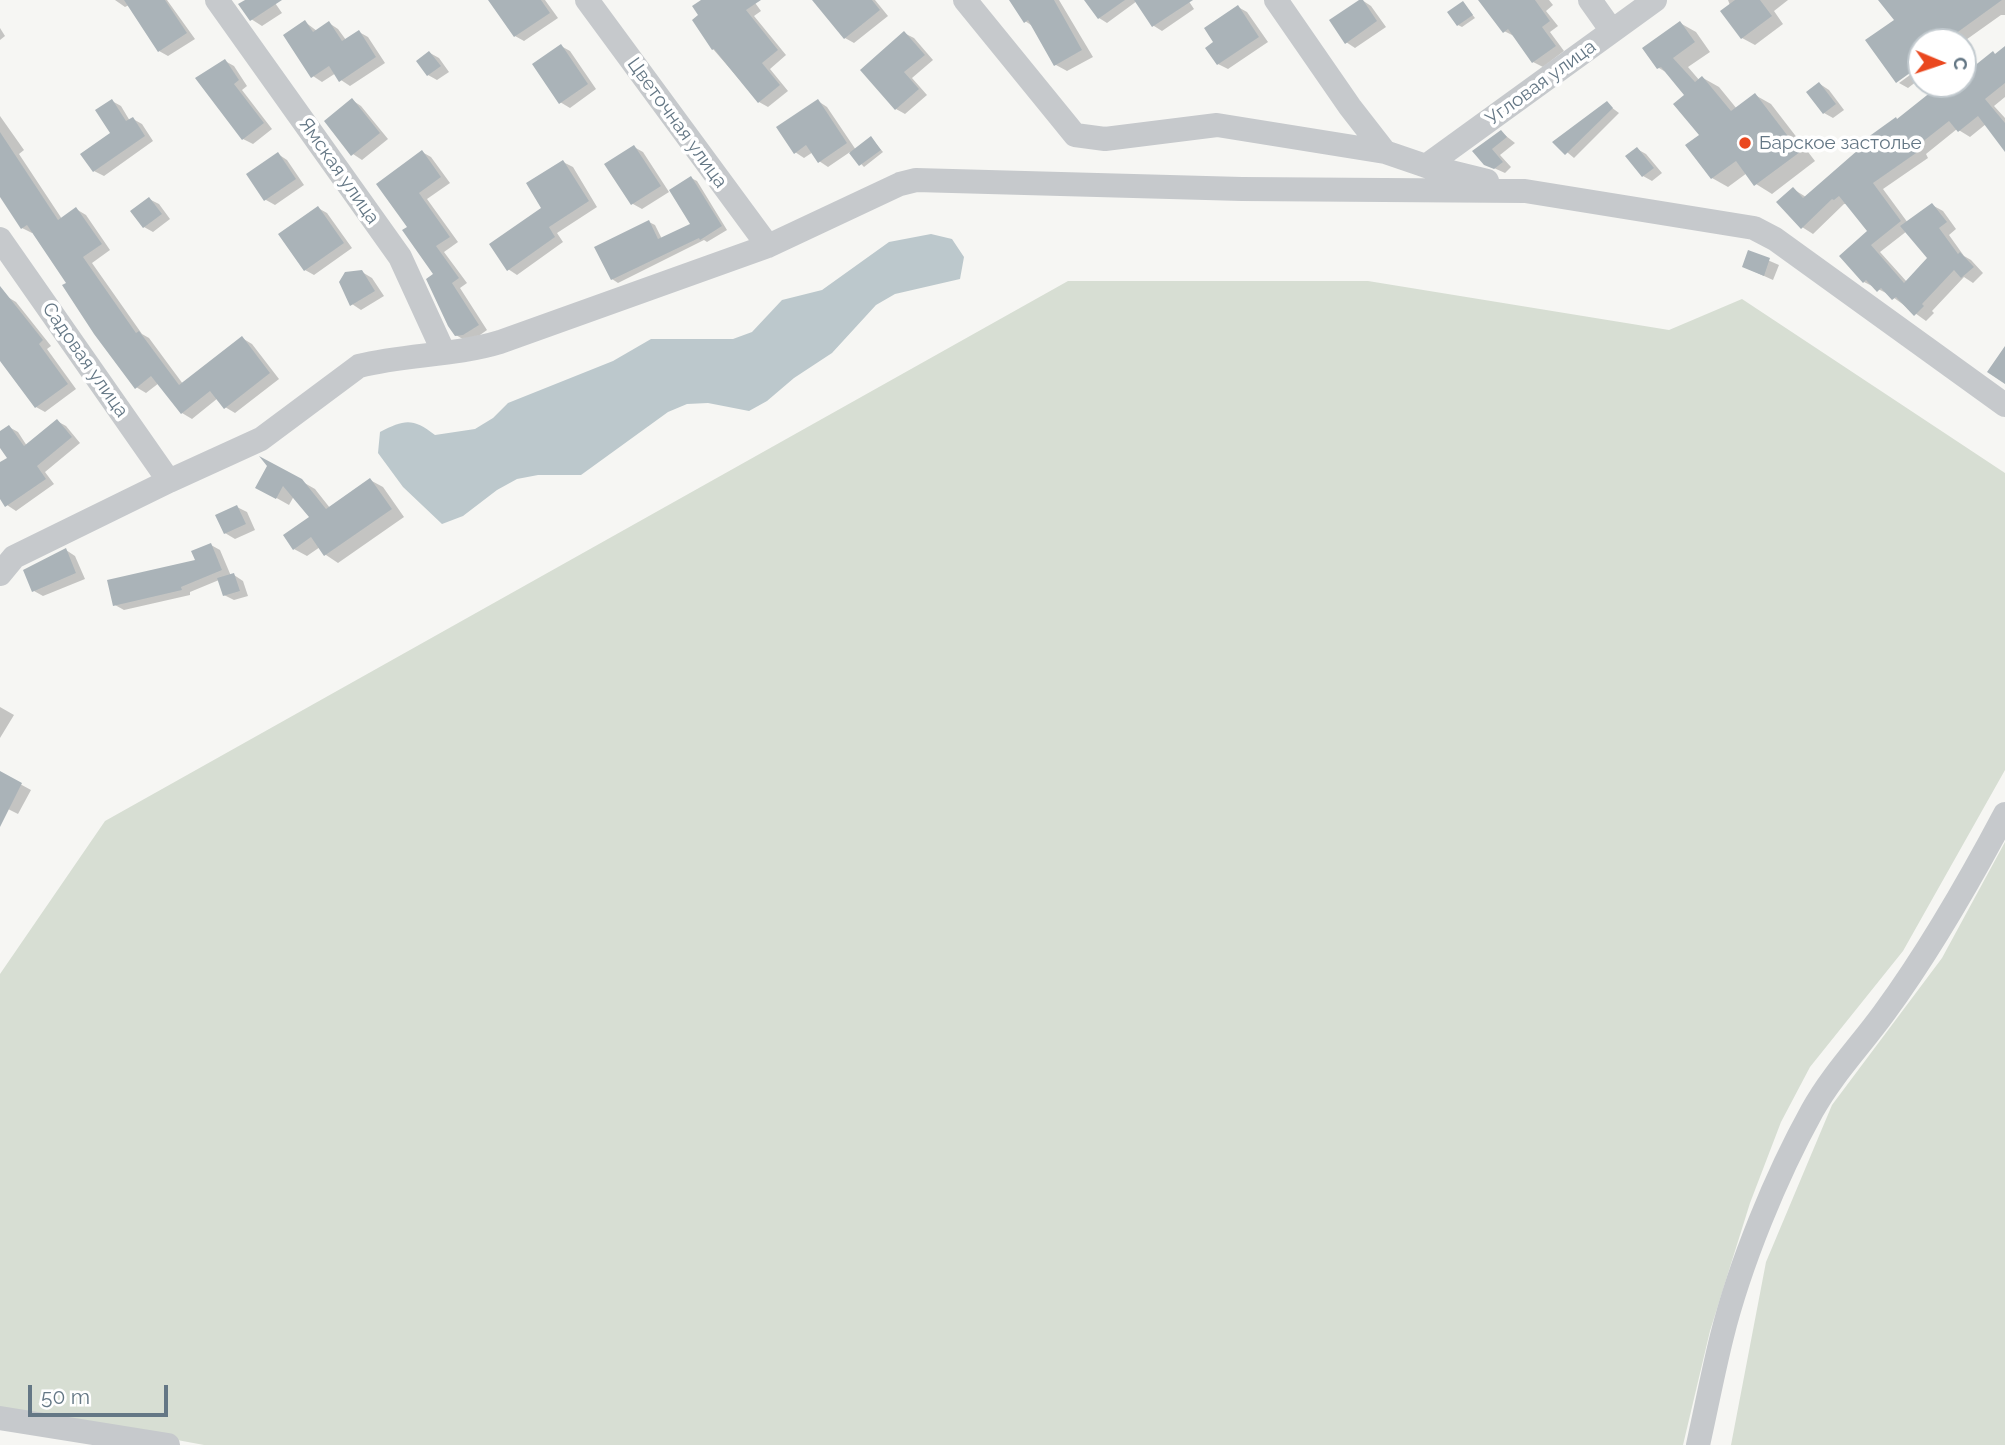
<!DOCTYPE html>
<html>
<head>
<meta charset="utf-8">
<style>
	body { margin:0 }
	#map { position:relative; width:2005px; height:1445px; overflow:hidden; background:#f6f6f3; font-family:Raleway,sans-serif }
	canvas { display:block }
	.north { position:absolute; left:1907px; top:28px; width:70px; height:70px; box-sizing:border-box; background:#fff; border:2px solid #c1c9ce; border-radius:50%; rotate:92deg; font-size:19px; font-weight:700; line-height:28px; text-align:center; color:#647785 }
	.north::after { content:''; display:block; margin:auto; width:24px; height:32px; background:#ea481f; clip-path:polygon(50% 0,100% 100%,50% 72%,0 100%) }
	.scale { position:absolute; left:28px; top:1385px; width:140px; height:32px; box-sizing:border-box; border:4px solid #647785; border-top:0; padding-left:9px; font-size:21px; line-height:24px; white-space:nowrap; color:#647785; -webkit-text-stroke:5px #fff; paint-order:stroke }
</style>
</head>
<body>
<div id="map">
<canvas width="2005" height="1445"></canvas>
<div class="north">С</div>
<div class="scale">50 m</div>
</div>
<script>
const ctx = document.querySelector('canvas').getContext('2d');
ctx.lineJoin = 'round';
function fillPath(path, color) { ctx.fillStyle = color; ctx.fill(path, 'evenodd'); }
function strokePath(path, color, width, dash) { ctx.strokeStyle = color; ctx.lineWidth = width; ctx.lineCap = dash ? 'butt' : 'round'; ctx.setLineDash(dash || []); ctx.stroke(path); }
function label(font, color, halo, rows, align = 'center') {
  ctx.font = font + ' Raleway,sans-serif'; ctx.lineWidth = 7; ctx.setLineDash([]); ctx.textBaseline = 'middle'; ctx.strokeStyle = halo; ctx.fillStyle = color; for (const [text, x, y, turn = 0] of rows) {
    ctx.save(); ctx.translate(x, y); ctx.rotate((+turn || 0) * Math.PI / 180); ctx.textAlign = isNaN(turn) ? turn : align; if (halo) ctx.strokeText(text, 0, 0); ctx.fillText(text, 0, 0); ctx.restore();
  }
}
fillPath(new Path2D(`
	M1068,281H1368L1669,330L1742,299L2005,473V770L1903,951L1810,1067L1781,1122L1750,1203L1710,1331L1683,1445H204L0,1407V974L105,821Z
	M2005,842V1445H1731L1766,1262L1832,1105L1942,958Z`), '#d7ded3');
fillPath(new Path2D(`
	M931,234L952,239L964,257L960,279L895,294L876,305L832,353L794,378L767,401L749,411L708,403L687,404L668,412L581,475H538L517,479L497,490L463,516L442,524L403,487L378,453L380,432C405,419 413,418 435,435L475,429L493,418L508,403L613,361L651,339H733L752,332L782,300L822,290L889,242Z`), '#bcc8cc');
fillPath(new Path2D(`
	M115,0H167L195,39L168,56L159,51L129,5L125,7Z
	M248,0H273L282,13L262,26L251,19Z
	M495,0H545L558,18L524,41L515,36Z
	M704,0H753L761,11L754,16L786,55L770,69L788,91L768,107L759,102L713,49L701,16Z
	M818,0H875L888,16L854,43L845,38Z
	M1011,0H1059L1093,57L1067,71L1056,65L1034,27L1025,21Z
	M1086,0H1188L1194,9L1162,31L1154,26L1137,1L1107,23L1099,18Z
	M1362,0L1371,6L1386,27L1355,48L1346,42Z
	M1491,0H1549L1553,5L1546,11L1558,26L1550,32L1564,51L1543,67L1533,62L1514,36L1504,31Z
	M1728,0H1788L1774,11L1783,24L1755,45L1742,38Z
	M1880,0H2005V15H2001L1963,42H1921V62L1899,79V83L1896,20Z
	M1463,3L1475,18L1462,27L1458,25Z
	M1238,7L1247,12L1268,42L1228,69L1218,64L1216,43Z
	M305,22L317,31L329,23L338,29L346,40L359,32L368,37L385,63L350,86L341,80L336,73L322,82L313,76Z
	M1680,23L1696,32L1710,52L1688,67L1700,81L1703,78L1719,87L1737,109L1755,95L1771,104L1815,161L1772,194L1756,184L1747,173L1728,187L1712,178L1701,135L1687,95L1669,74L1659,68Z
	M0,28L5,36L0,40Z
	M904,33L914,38L933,60L912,78L927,95L905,114L896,109Z
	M561,46L570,51L596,89L570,108L560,102Z
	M2005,48V97L1994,106L2005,118V145L1986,124L1970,137L1957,129L1926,154L1928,158L1883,189L1908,223L1932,205L1943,211L1956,229L1949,235L1964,256L1971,260L1983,273L1973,283L1964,277L1932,311L1934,313L1926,321L1890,295L1864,282L1869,231L1847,204H1844L1813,234L1802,227L1793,189L1806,197L1944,84H1963V77ZM1907,231L1929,258L1907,282L1880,252Z
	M430,53L439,58L449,72L437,80L428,75Z
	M225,61L234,66L247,86L242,90L272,129L253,144L243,139Z
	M1921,67V78L1908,88L1899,83Z
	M1820,84L1829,90L1844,110L1833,118L1824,113Z
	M352,100L361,106L388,139L362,160L353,154Z
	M112,101L121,106L130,121L133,119L142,124L153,141L104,176L94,171L112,133Z
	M818,101L827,107L856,150L871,138L883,152L864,167L850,152L828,167L819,161L813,152L804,158L795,152Z
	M1607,104L1619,113L1574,158L1555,142Z
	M0,116L24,150L19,154L62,219L76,209L86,215L110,250L92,263L142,334L149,338L183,384L242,338L252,344L279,379L235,413L225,407L218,398L192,419L182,413L159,383L146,393L136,387L34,232L32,233L22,228L0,194Z
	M1501,132L1515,143L1500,155L1511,167L1505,173L1485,164L1475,151Z
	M634,147L643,152L669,192L642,209L633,204L607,165Z
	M1637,149L1646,154L1662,173L1652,181L1643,176Z
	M422,152L431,157L450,183L427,199L458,242L444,252L467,283L460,288L487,330L473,340L466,341L456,335L435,274L410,227Z
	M278,154L287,160L304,185L275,205L266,200L248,175Z
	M563,162L573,167L597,207L557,233L563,242L517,275L508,269L543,208Z
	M691,178L697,181L727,230L707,242L704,240L618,283L612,279L649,222L655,225L662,239L692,224Z
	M149,199L159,204L170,219L153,232L144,227Z
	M318,208L327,213L352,248L314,275L305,270Z
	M1749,252L1779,265L1773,280L1744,267Z
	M362,272L372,278L384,296L361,310L352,304Z
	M6,296L16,302L51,346L47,349L76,389L45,412L36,407L0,347V302Z
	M57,421L66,426L80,443L45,472L54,484L16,511L7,505L0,496V465L9,458L0,444V433L9,427L18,432L27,446Z
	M266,461L315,489L330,508L370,480L383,487L404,517L338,563L326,555L320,547L307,556L294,549L312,517L294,496L289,505L257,487L269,466Z
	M237,507L247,512L255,530L235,539L225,533Z
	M211,545L220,550L231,576L234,575L243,581L248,596L234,600L224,595L219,580L190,592V595L124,610L115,605L197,562Z
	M66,550L75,556L85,579L43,596L34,591Z
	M0,707L14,715L0,738Z
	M0,773L31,790L18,814L0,805Z`), '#0003');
fillPath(new Path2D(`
	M124,0H165L187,33L158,52Z
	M245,0H282L250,21L238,4Z
	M488,0H541L550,13L514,37Z
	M701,0H761L746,10L778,50L762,63L780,85L758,103L714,49L712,50L692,20L698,15L692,6Z
	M812,0H872L880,10L844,39Z
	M1009,0H1054L1082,50L1054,66L1028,20L1024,23Z
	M1084,0H1125L1098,19Z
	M1134,0H1193L1152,27Z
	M1359,0H1363L1377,21L1345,44L1329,20Z
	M1478,0H1535L1550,21L1542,27L1556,46L1532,63L1508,29L1503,33Z
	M1735,0H1760L1772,16L1741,39L1720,11Z
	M1878,0H2002L1944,42H1921V65L1896,83L1865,40L1894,20Z
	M1463,1L1473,15L1457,26L1447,12Z
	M1238,5L1259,37L1217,65L1205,48L1213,42L1204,28Z
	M305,20L313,32L329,21L342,41L359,30L376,57L339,82L329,66L311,78L283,35Z
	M1680,21L1695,42L1673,58L1695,82L1702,76L1731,111L1755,93L1800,152L1754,186L1736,161L1711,179L1685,145L1699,135L1673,104L1684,95L1661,67L1657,69L1642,48Z
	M904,31L925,55L904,72L919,89L895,110L860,70Z
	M561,44L588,84L559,104L532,64Z
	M2005,46V83L1985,99L2005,123V152L1978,116L1958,132L1949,121L1916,147L1919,151L1873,183L1901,221L1871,245L1904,283L1927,258L1900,226L1932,203L1947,222L1939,228L1958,254L1960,252L1974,267L1961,278L1954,270L1922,304L1924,306L1914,316L1896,297L1892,300L1881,288L1877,292L1866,280L1863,283L1839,256L1867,231L1839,196L1834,200L1832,199L1801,229L1776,202L1793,187L1803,198L1866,143L1864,140L1896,117L1897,119L1941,84H1963V75L1993,51L1995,54Z
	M429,51L441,66L427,76L416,61Z
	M225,59L239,80L234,84L264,123L242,140L195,78Z
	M1819,82L1836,104L1823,114L1806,92Z
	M352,98L380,133L351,156L324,121Z
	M112,99L126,121L133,117L145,136L93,172L80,154L110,133L95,110Z
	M818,99L847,143L818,163L806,145L794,154L776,127Z
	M1607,101L1613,108L1565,155L1552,142Z
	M1501,130L1507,137L1492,149L1503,162L1494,169L1484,165L1472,151Z
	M0,132L58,220L76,207L102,244L83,257L136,333L139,331L179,385L242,336L270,373L224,409L210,391L181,414L151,376L135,389L94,334L62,285L66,283L27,225L21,229L0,197Z
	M871,136L881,150L859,166L849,153Z
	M634,145L661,186L631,205L604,164Z
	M1637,147L1654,168L1642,177L1625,156Z
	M422,150L441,177L419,193L450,237L436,246L459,278L452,283L479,325L463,335L455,336L448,326L426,279L433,274L402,230L407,227L376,184Z
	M278,152L296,179L264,201L246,174Z
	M563,160L589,201L549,227L555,237L507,271L489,244L541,208L526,183Z
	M691,176L722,226L700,240L699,238L611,280L594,247L649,220L658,239L690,224L669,190Z
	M149,197L162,214L143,228L130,211Z
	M318,206L344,243L304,271L278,234Z
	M1748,250L1770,258L1764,276L1742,267Z
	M362,270L375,291L350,306L339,282L345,272Z
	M0,286L43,340L39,344L68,384L35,408L0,361Z
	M2005,346V384L1987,372Z
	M57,419L72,437L37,466L46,479L5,507L0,499V462L7,458L0,448V431L9,425L24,446Z
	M259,456L302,479L326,509L370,478L392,509L324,556L311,537L293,550L283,535L309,517L283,486L276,499L255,488L267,466Z
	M237,505L246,524L224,534L215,515Z
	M211,543L222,570L181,587L182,590L113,606L107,580L195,560L191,551Z
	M66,548L76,573L32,592L23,570Z
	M234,573L240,591L223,596L217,578Z
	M0,771L22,783L0,827Z`), '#aab3b8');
strokePath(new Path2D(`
	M217,0L400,257L444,353
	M587,0L768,246
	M965,0L1075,135L1105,139L1217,125L1385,152L1426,166L1487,181
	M1276,0L1350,107L1385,152
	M1590,0L1612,31
	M1426,166L1655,0
	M0,239L169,481
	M0,574L14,557L169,481L261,439L359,366C406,354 454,356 500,342L768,246L900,184L916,180L1242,189L1525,191L1754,228L1775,239L2005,405
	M0,1418L168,1445
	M1698,1445C1706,1409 1713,1372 1722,1336C1740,1264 1776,1176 1812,1111C1832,1075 1860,1046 1884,1013C1930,950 1969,882 2005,814`), '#c6c9cc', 24);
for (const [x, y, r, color] of [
	[1745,143,7,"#ea481f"]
]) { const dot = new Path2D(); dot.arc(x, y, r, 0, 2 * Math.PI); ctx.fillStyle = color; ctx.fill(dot); strokePath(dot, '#fff', 2.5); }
label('19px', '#647785', '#fff', [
	["Угловая улица",1541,83,-36],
	["Цветочная улица",677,123,54],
	["Ямская улица",339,171,55],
	["Садовая улица",85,360,55]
]);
label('19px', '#647785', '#fff', [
	["Барское застолье",1759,143]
], 'left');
</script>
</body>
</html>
